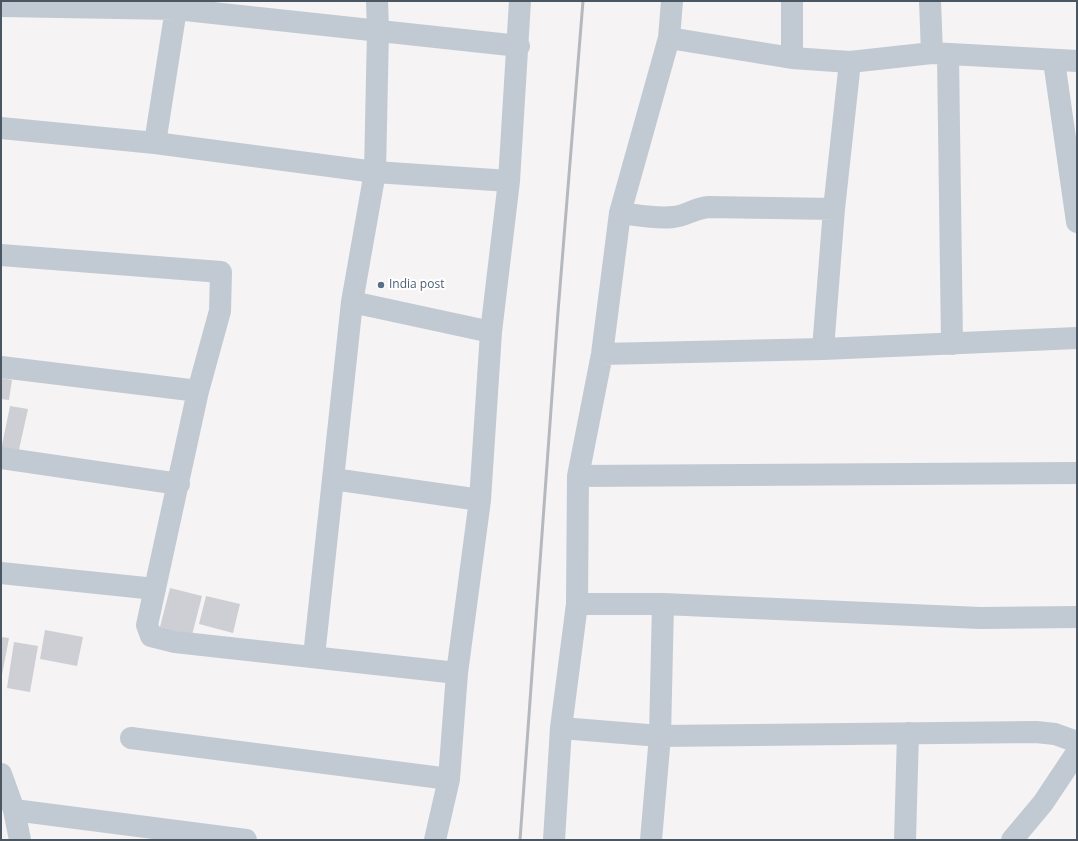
<!DOCTYPE html>
<html>
<head>
<meta charset="utf-8">
<style>
	body { margin:0 }
	#map { position:relative; width:1078px; height:841px; overflow:hidden; background:#f5f3f3; font-family:"Open Sans",sans-serif }
	canvas { display:block }
	.frame { position:absolute; inset:0; border:2px solid #4a5661; pointer-events:none }
</style>
</head>
<body>
<div id="map">
<canvas width="1078" height="841"></canvas>
<div class="frame"></div>
</div>
<script>
const ctx = document.querySelector('canvas').getContext('2d');
ctx.lineJoin = 'round';
function fillPath(path, color) { ctx.fillStyle = color; ctx.fill(path, 'evenodd'); }
function strokePath(path, color, width, dash) { ctx.strokeStyle = color; ctx.lineWidth = width; ctx.lineCap = dash ? 'butt' : 'round'; ctx.setLineDash(dash || []); ctx.stroke(path); }
function label(font, color, halo, rows, align = 'center') {
  ctx.font = font + ' "Open Sans",sans-serif'; ctx.lineWidth = 4; ctx.setLineDash([]); ctx.textBaseline = 'middle'; ctx.strokeStyle = halo; ctx.fillStyle = color; for (const [text, x, y, turn = 0] of rows) {
    ctx.save(); ctx.translate(x, y); ctx.rotate((+turn || 0) * Math.PI / 180); ctx.textAlign = isNaN(turn) ? turn : align; if (halo) ctx.strokeText(text, 0, 0); ctx.fillText(text, 0, 0); ctx.restore();
  }
}
fillPath(new Path2D(`
	M1,378L12,380L9,400L1,399Z
	M10,406L28,409L18,454L1,450Z
	M170,588L202,596L192,635L160,627Z
	M206,596L240,604L233,633L199,624Z
	M45,630L83,637L77,666L40,659Z
	M1,637L9,638L2,675L1,674Z
	M14,642L38,646L30,692L7,688Z`), '#cdcfd5');
strokePath(new Path2D(`
	M792,1V58
	M930,1L932,53
	M1,6L176,9L519,46
	M669,38L792,58L850,62L932,53L1077,61
	M948,55L952,344
	M1054,61L1077,222
	M1,128L155,143L375,172L509,181
	M155,143L176,9L175,1
	M620,213C637,215 656,219 673,217C686,216 695,208 709,207L834,209
	M1,255L221,272L220,311L198,391L147,625L151,636L175,642L457,673
	M352,302L491,332
	M823,349L834,209L850,62
	M602,354L823,349L1077,338
	M1,367L198,391
	M1,458L179,484
	M578,476L1077,473
	M333,479L480,500
	M1,573L155,589
	M577,604H663L980,618L1077,617
	M314,656L352,302L375,172L378,30L377,1
	M561,728L660,736L1036,732L1055,734L1077,742
	M131,738L449,779
	M1,774L14,810L20,840
	M14,810L246,840
	M435,840L449,779L457,673L480,500L491,332L509,181L520,1
	M554,840L561,728L577,604L578,476L602,354L620,213L669,38L672,1
	M651,840L660,736L663,604
	M905,840L908,733
	M1012,840L1043,803L1077,752`), '#c1cad2', 22);
strokePath(new Path2D(`
	M520,840L558,312L583,1`), '#b5b8bd', 3);
for (const [x, y, r, color] of [
	[381,285,4,"#5c6f8a"]
]) { const dot = new Path2D(); dot.arc(x, y, r, 0, 2 * Math.PI); ctx.fillStyle = color; ctx.fill(dot); strokePath(dot, '#fff', 1.5); }
label('12px', '#4e5e75', '#fff', [
	["India post",389,285]
], 'left');
</script>
</body>
</html>
